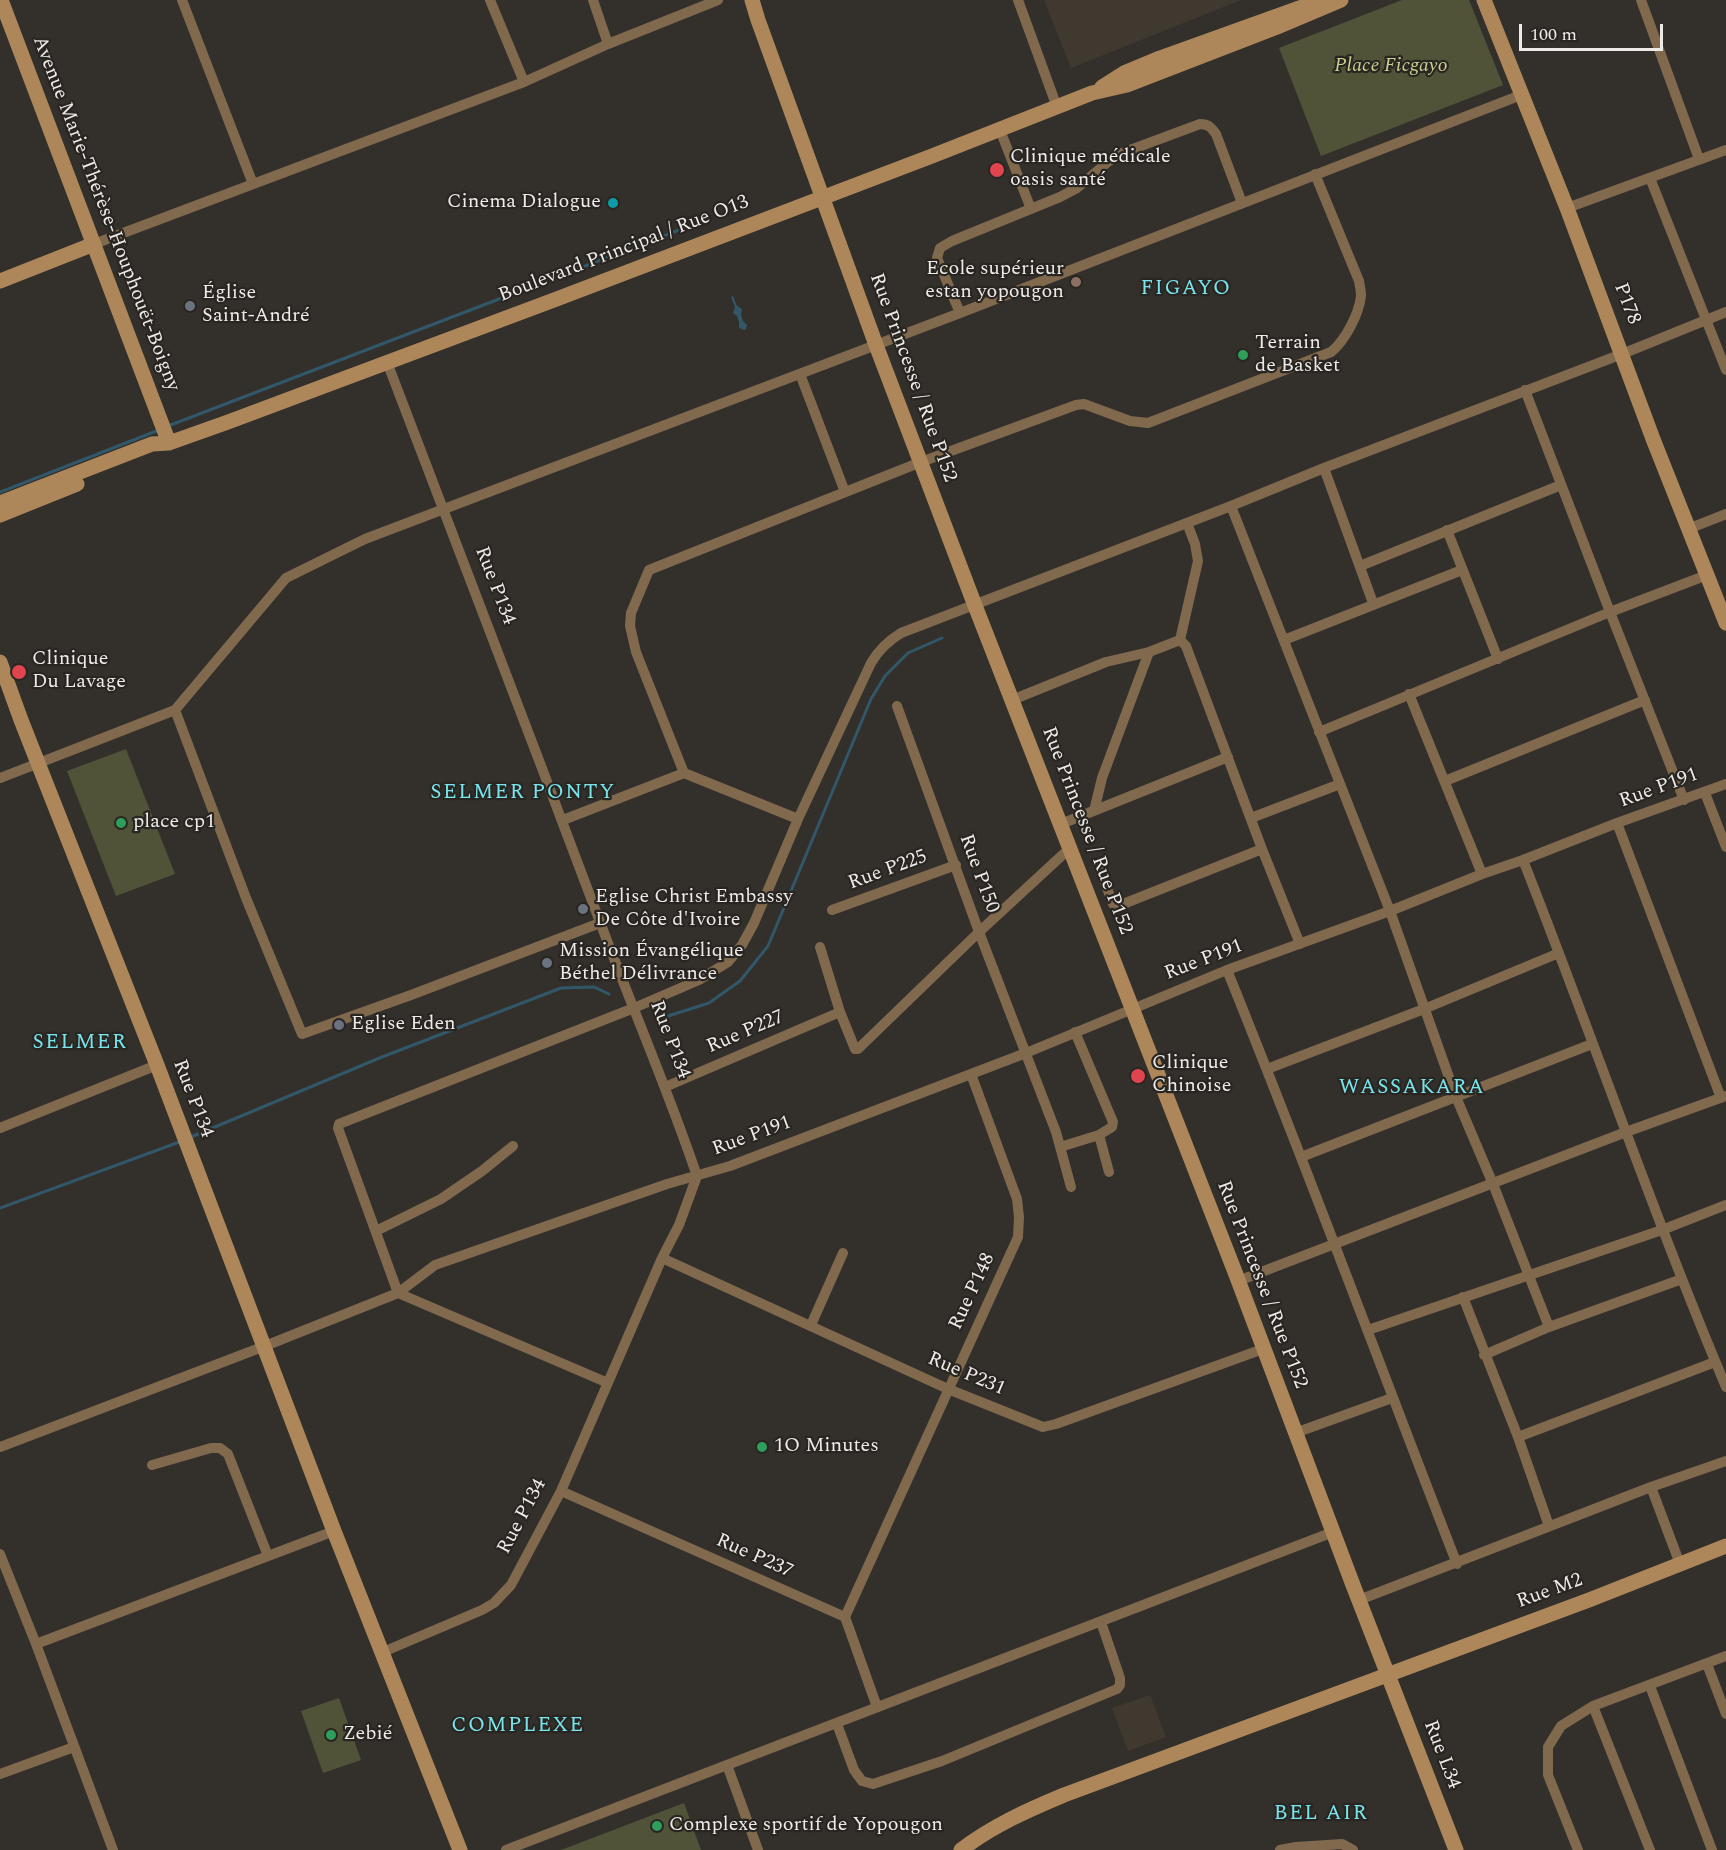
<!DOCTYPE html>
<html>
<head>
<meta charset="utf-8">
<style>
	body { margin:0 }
	#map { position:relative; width:1726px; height:1850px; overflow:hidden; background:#33302c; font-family:Spectral,serif }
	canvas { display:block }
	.scale { position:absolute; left:1519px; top:24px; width:144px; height:27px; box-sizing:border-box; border:3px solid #edeae8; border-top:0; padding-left:8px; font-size:18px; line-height:21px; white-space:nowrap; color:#edeae8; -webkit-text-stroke:4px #292622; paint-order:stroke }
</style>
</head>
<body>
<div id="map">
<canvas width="1726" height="1850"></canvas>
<div class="scale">100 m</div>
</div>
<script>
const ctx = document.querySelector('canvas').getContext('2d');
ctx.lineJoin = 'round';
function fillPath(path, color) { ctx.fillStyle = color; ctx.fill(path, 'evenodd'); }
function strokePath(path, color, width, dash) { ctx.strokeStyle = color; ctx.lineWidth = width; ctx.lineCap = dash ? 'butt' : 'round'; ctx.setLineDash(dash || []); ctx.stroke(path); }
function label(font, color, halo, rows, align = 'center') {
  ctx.font = font + ' Spectral,serif'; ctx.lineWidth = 4.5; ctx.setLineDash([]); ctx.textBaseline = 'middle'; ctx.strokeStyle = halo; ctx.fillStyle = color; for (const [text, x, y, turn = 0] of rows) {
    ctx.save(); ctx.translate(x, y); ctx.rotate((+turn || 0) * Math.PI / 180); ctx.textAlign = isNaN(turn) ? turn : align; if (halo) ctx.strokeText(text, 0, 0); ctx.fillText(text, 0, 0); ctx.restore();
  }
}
fillPath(new Path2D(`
	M1044,0H1241L1071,68Z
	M1150,1695L1166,1737L1128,1751L1112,1708Z`), '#403930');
fillPath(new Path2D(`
	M1402,0H1469L1503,85L1321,156L1279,48Z
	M126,749L175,874L116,896L67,771Z
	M339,1698L361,1760L323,1773L301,1711Z
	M684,1803L701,1850H561Z`), '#515338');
fillPath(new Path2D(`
	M733,296L737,306L742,309L741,315L743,321L747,325L746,329L744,330L739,328V322L737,316L733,313L735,307L731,297Z`), '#315768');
strokePath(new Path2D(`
	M168,426L679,230
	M0,492L159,430
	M662,1018L709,1003L740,981L768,946L871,699L885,676L908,653L942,638
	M191,1137L382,1057L561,988L594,987L609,994
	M0,1208L182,1141`), '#315768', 3);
strokePath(new Path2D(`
	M182,0L253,184
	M490,0L524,82
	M593,0L608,44
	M1018,0L1057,107
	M1641,0L1699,159
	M1000,130L1031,209
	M1650,178L1726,370
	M1567,208L1726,150
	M94,244L524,82L608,44L718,0
	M960,313L937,258L940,248L952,241L1060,197L1077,188L1109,161L1122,153L1200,124C1208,124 1211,127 1216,134L1242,203
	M800,374L845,492
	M1525,390L1610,612L1684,800
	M1324,468L1373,603
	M1231,506L1390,911L1456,1097L1493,1184L1549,1327
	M1688,529L1726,514
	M1447,530L1498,659
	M1360,566L1561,485
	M1180,640L1186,646L1262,849L1300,944
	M1180,640L1198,561L1195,544L1187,523
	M1284,640L1462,570
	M1409,694L1482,874
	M1012,700L1106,662L1149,652L1180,640
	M897,706L979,932L1056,1132L1071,1187
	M175,710L246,898L302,1034L411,995L600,923
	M1319,732L1610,612L1707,575
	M0,778L175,710L286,578L365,539L960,313L1521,95
	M1445,781L1645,700
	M1705,793L1726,847
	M1094,811L1102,778L1149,652
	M1251,818L1340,784
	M798,819L684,773L636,652L630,626L631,613L649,570L921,462L1076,405L1084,404L1130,421L1148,423L1331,352C1345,341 1359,314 1361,296C1361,291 1360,286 1359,281L1315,174
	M563,820L684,773
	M1617,823L1721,1098
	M1061,824L1228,757
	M1523,860C1592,1035 1653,1214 1726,1387
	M1100,870L1113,904L1118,906L1262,849
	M832,910L956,865
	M820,947L840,1012L855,1049H858L979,932L1070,848
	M1227,970C1307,1167 1380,1366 1457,1564
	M1267,1069L1424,1009L1559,953
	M665,1087L840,1012
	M0,1128L157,1065
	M1099,1135L1109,1172
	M1060,1147L1099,1135L1112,1127L1113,1122L1075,1032
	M1301,1157L1592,1044
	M376,1231L441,1199L482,1171L513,1146
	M662,1258L948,1389L1043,1427L1056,1424L1263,1349
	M1238,1281L1626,1132L1726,1096
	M1463,1297L1518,1437L1549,1526
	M811,1325L843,1253
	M1368,1330L1662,1230L1726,1205
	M1484,1355L1549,1327L1682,1279
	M608,1383L398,1293L338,1128L339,1124L634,1008L699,980L728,962L742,945L754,923L798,819L871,663C879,649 888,641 901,633L1231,506L1324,468L1622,354L1726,312
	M1295,1433L1392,1398
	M1518,1437L1715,1362
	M0,1447L265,1346L398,1293L435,1265L667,1184L730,1166L1026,1053L1227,970L1390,911L1482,874L1523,860L1617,823L1726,784
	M152,1465L211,1448H220L228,1454L268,1556
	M1651,1487L1680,1564
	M561,1491L845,1617L877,1707
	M0,1554L36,1644L113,1850
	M1359,1600L1651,1487L1726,1461
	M845,1617L1018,1237L1019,1217L1017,1199L971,1074
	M36,1644L334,1531
	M383,1652L482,1610L494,1603L511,1585L561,1491L662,1258L679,1225L697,1176C668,1090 632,1007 600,922C530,735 458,549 387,362
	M1707,1664L1726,1714
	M1650,1686L1712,1850
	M1593,1706L1650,1850
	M837,1724L854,1770L862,1781L873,1784L942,1761L1117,1689L1120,1685V1678L1101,1622
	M727,1765L758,1850
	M0,1774L74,1747
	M506,1850L1333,1532
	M1280,1850L1296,1847L1342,1844L1353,1850
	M1578,1850L1548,1775V1747L1561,1726L1593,1706L1726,1656`), '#80694d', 10);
strokePath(new Path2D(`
	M1,0L169,443
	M752,0L758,20L876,345L974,603L1235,1272L1353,1585L1456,1850
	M1484,0L1567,208L1653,439L1726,623
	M1102,87L1124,73L1160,58L1316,2
	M0,281L94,244
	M0,503L152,444L169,443L228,422L554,300L932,156L1092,93L1127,85L1277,27L1341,0
	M0,515L77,484
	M0,662L21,720L157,1065L334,1531L460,1850
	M961,1850C992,1826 1028,1810 1064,1795L1589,1600L1726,1546`), '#ad875a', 15);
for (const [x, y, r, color] of [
	[997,170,8,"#e0444e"],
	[613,203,6,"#0f9aa8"],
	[1076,282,6,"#8d6e63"],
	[190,306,6,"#6b7280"],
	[1243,355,6,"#2e9e5b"],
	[19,672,8,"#e0444e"],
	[121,823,6,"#2e9e5b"],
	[583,909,6,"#6b7280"],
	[547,963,6,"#6b7280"],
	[339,1025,6,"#6b7280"],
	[1138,1076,8,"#e0444e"],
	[762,1447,6,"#2e9e5b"],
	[331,1735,6,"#2e9e5b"],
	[657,1826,6,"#2e9e5b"]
]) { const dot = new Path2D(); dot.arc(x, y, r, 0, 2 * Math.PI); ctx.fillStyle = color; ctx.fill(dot); strokePath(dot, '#292622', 2); }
label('italic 20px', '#cbcf91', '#292622', [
	["Place Ficgayo",1391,67]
]);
label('20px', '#edeae8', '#292622', [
	["Clinique médicale",1010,158],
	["oasis santé",1010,181],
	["Cinema Dialogue",601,203,"right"],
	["Ecole supérieur",1064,270,"right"],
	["estan yopougon",1064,293,"right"],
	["Église",202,294],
	["Saint-André",202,317],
	["Terrain",1255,344],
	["de Basket",1255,367],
	["Clinique",32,660],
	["Du Lavage",32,683],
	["place cp1",133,823],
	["Eglise Christ Embassy",595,898],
	["De Côte d'Ivoire",595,921],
	["Mission Évangélique",559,952],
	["Béthel Délivrance",559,975],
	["Eglise Eden",351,1025],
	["Clinique",1152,1064],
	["Chinoise",1152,1087],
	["1O Minutes",774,1447],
	["Zebié",343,1735],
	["Complexe sportif de Yopougon",669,1826]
], 'left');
label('20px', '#edeae8', '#292622', [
	["Avenue Marie-Thérèse-Houphouët-Boigny",105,214,69],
	["Boulevard Principal / Rue O13",624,250,-21],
	["P178",1626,304,69],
	["Rue Princesse / Rue P152",912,378,70],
	["Rue P134",494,586,69],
	["Rue P191",1659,789,-20],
	["Rue Princesse / Rue P152",1086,831,69],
	["Rue P225",888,871,-20],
	["Rue P150",978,874,70],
	["Rue P191",1204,961,-21],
	["Rue P227",746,1033,-23],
	["Rue P134",669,1040,69],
	["Rue P134",192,1099,69],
	["Rue P191",752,1137,-20],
	["Rue Princesse / Rue P152",1261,1285,69],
	["Rue P148",973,1292,-65],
	["Rue P231",966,1375,23],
	["Rue P134",523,1517,-62],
	["Rue P237",754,1557,24],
	["Rue M2",1550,1592,-20],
	["Rue L34",1441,1755,69]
]);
ctx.letterSpacing = '1.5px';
label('21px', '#78e4ec', '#292622', [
	["FIGAYO",1186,290],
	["SELMER PONTY",523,794],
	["SELMER",80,1044],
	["WASSAKARA",1412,1089],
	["COMPLEXE",518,1727],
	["BEL AIR",1321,1815]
]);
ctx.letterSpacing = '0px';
</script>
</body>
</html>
